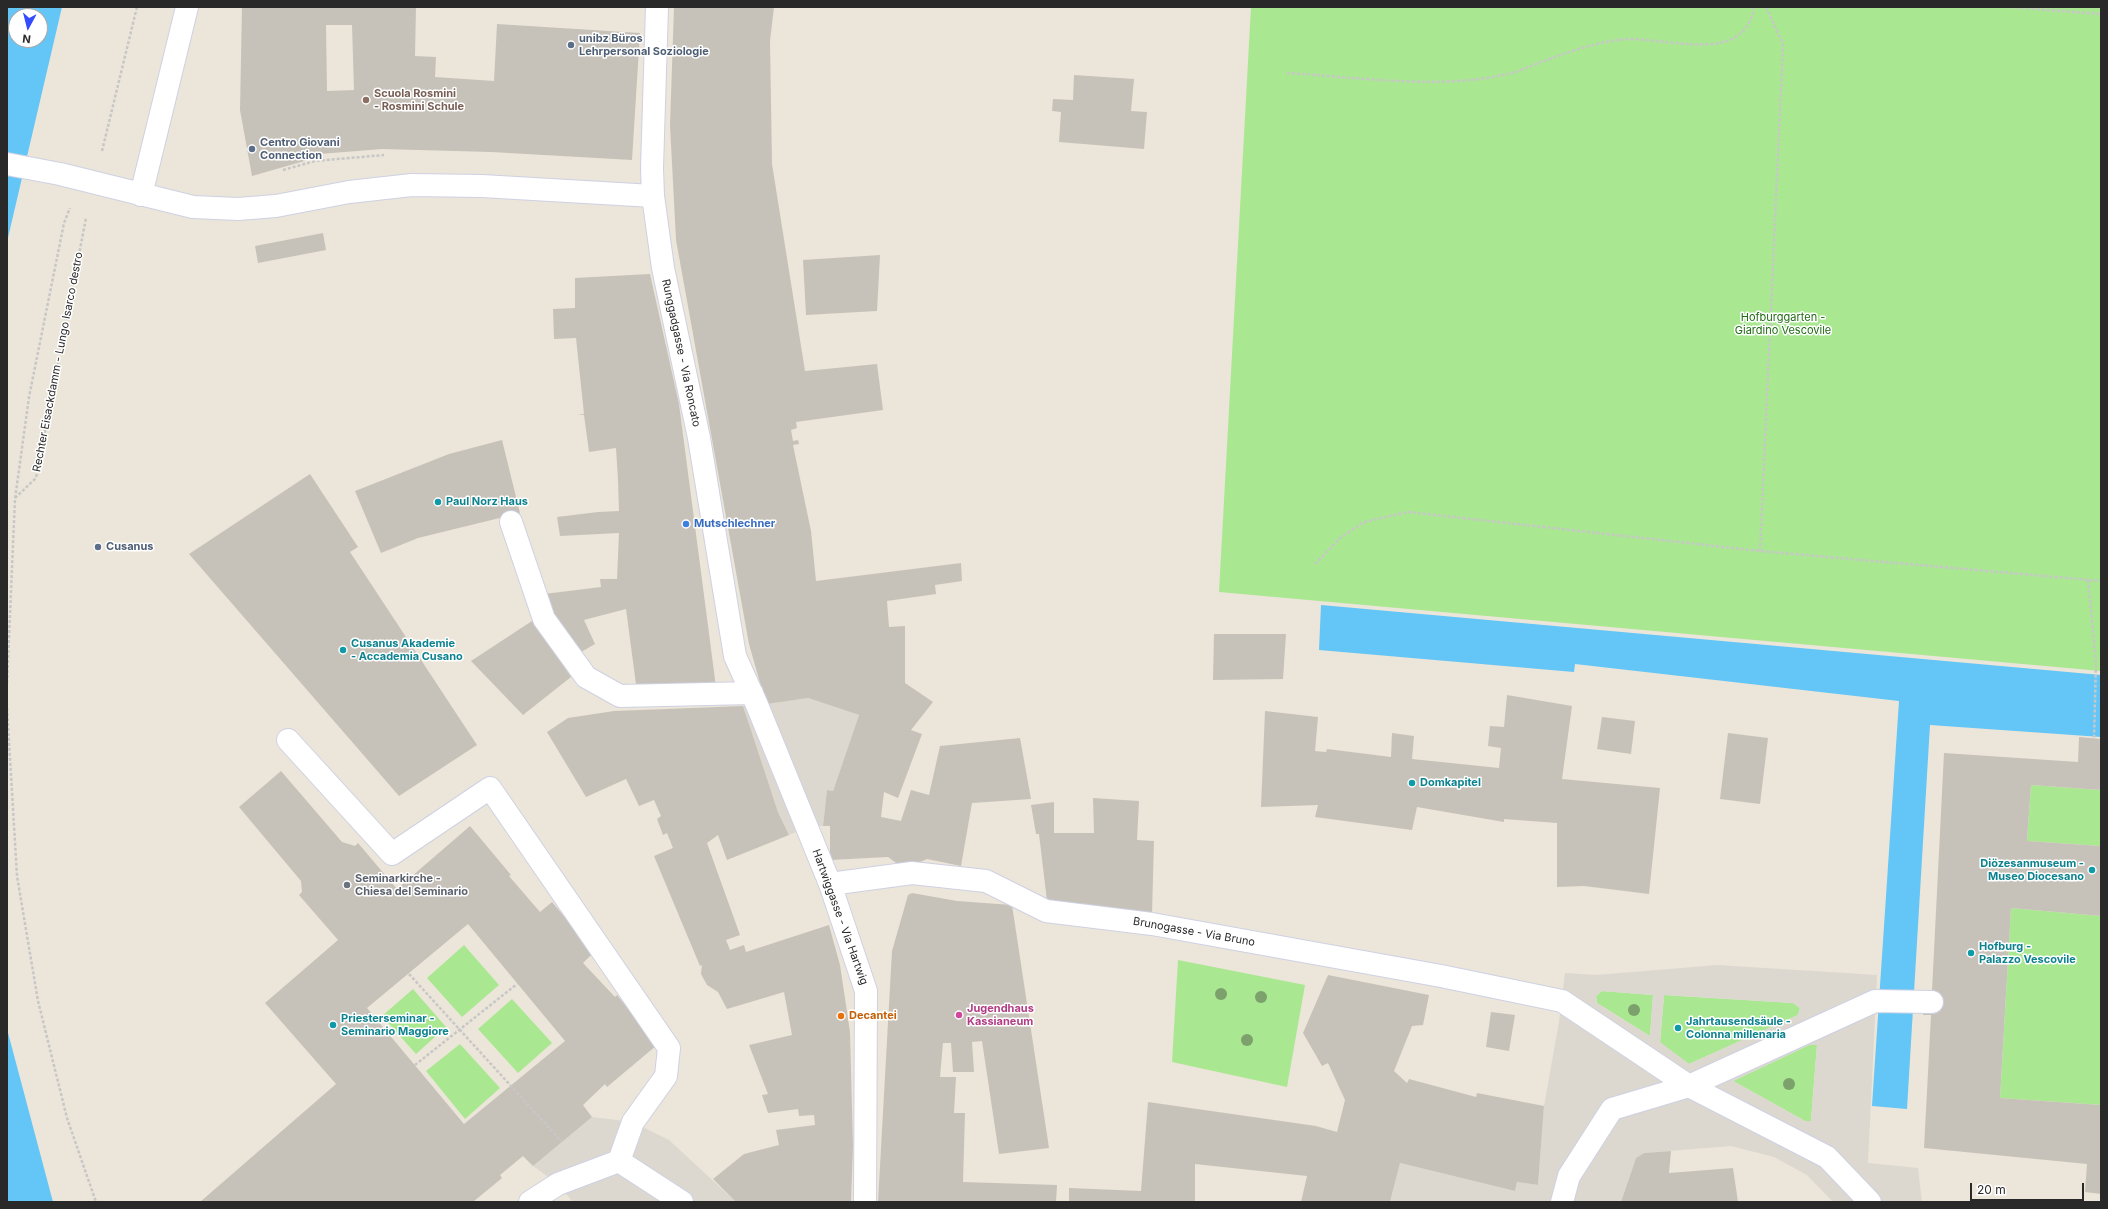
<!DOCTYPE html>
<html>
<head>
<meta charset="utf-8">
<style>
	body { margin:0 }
	#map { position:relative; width:2108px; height:1209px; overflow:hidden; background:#ece5d9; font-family:Inter,sans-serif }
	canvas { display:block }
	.frame { position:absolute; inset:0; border:8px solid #292929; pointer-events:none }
	.north { position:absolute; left:8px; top:8px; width:40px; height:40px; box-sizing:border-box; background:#fff; border:1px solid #a9a9a9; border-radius:50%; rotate:187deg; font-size:11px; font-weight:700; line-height:16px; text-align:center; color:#292929 }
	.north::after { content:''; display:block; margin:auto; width:14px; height:18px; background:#334cff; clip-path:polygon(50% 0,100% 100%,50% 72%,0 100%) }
	.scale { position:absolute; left:1970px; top:1183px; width:114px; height:18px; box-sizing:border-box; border:2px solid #292929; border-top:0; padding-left:5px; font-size:12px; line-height:14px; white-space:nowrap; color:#292929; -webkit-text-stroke:3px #fff; paint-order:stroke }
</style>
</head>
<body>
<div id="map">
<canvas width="2108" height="1209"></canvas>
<div class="frame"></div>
<div class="north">N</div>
<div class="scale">20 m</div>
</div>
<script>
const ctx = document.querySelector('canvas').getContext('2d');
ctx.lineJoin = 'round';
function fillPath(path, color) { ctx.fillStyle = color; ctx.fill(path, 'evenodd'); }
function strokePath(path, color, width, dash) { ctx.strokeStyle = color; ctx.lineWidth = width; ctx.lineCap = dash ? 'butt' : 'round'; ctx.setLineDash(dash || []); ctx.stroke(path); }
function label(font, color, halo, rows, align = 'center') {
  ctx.font = font + ' Inter,sans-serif'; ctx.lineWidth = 3; ctx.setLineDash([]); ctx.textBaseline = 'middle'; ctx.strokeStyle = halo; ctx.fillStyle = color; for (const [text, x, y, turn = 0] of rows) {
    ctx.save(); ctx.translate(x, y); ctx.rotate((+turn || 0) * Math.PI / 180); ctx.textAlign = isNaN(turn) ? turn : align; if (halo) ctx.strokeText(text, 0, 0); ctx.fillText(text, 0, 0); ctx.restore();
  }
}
fillPath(new Path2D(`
	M1251,7H2101V671L1219,592Z
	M2031,785L2101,790V846L2027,841Z
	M2011,908L2101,916V1105L2000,1098Z
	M464,945L499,985L462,1017L427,978Z
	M1178,960L1305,985L1287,1087L1172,1062Z
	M413,989L446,1027L416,1054L382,1016Z
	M1602,991L1653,995L1650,1036L1597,1003L1596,996Z
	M1664,995L1793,1003L1800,1008L1798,1015L1689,1064L1660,1043Z
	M512,999L552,1043L518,1073L478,1029Z
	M460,1044L500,1088L465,1119L426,1071Z
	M1809,1045H1817L1811,1121H1805L1733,1081Z`), '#a9e891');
fillPath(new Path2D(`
	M808,698L859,715L833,791L827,790L823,826L807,827L789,835L778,812L743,706Z
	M1717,965L1877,975L1868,1163L1918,1168L1922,1202H1833L1807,1175L1774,1157L1731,1146L1644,1153L1636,1158L1621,1202H1390L1400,1163L1515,1191L1517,1182L1538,1185L1544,1106L1559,1022L1565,973L1596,975ZM1602,991L1653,995L1650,1036L1597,1003L1596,996ZM1664,995L1793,1003L1800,1008L1798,1015L1689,1064L1660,1042ZM1809,1045H1817L1811,1121H1805L1733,1081Z
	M592,1117L633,1122L669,1140L736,1202H573L558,1184L533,1166Z`), '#dcd8d0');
fillPath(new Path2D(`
	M7,7H62L7,242ZM16,16H40V40H16Z
	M1321,605L2101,675V737L1930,725L1907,1109L1872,1106L1899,701L1575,664L1574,672L1319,650Z
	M7,1029L53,1202H7Z`), '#63c6f7');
fillPath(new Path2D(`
	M242,7H416L415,56L436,57L435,77L494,81L497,24L640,33L632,160L491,152L382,149L307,155L308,160L252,176L240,110ZM326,25H352L354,90L327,91Z
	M674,7H774L770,41L772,164L805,371L877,364L883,410L796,422L797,428L791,430L793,441L798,440L799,444L793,445L811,531L816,581L961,563L962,581L935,585L936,594L887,601L889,627L905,626V683L933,702L911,730L922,734L898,798L884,792L881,817L901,821L911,790L929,795L940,746L1020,738L1031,799L972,803L961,866L927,859L911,866L899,865L888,857L830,860V826H823L827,790L833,791L859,715L808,698L766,704L749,644L676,240L670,125Z
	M1074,75L1134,79L1131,111L1147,112L1144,149L1059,142L1061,112L1052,111L1053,99L1073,100Z
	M323,233L326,250L258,263L255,246Z
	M880,255L877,311L806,315L803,260Z
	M650,274L679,404L716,687L637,692L626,609L584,620L595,644L576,655L558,625L544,594L601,587L600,579H617L619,533L560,536L557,517L598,512L619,511L618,480L616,448L589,452L584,415H577L584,414L576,338L554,339L553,309L575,308V278Z
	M502,440L520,513L418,538L381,553L355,491L449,454Z
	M310,474L358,547L350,552L477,745L399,796L189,554Z
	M535,619L571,677L523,715L471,661Z
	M1214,634H1286L1283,679L1213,680Z
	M1507,695L1572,706L1562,779L1660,788L1649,894L1584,886L1557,887V823L1504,819V822L1417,807L1412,830L1315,817L1318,805L1261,807L1265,711L1318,717L1315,751L1326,752L1327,749L1391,757L1392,733L1414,736L1412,759L1499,768L1501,748L1488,746L1490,726L1504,727Z
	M743,706L778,812L789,835L727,860L718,835L707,843L740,935L726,940L730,950L744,945L746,952L829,925L840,965L850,1032L853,1146L851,1202H736L713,1179L744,1154L779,1145L776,1130L815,1125L814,1115L799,1116L798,1109L768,1113L762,1095L768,1094L749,1045L792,1035L784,992L727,1009L718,992L707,985L701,974L702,965L700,966L654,856L673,848L667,833L663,835L657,819L661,816L654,800L639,806L626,779L586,797L547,732L568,718L614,711Z
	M1602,717L1635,721L1631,754L1597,749Z
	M1728,733L1768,738L1760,804L1720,799Z
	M2079,737L2101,739V790L2031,785L2027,841L2101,846V916L2011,908L2000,1098L2101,1105V1194L2085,1192L2087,1164L1924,1148L1931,1015H1923V990H1932L1944,753L2078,762Z
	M281,771L342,842L355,846L358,843L397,889L470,826L511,875L509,876L540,912L552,902L594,952L583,963L615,997L617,995L657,1045L607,1087L605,1084L583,1105L592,1117L562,1142L533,1166L523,1156L500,1175L502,1178L473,1202H200L336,1084L265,1003L338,940L299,895L302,892L301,881L239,807ZM468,924L565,1041L464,1124L367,1008Z
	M1093,798L1139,801L1137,840L1154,841L1152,914L1047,901L1039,834H1036L1031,805L1054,802V833H1094Z
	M912,893L957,901L1012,905L1049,1148L999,1154L982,1041L972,1042L974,1072H953L951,1043H943L940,1077H956L954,1113H965L963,1182L1057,1185L1056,1202H878L892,951L908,895Z
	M1328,975L1429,995L1423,1025L1412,1026L1394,1071L1407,1083L1409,1079L1476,1097L1477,1093L1544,1106L1538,1185L1517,1182L1515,1191L1400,1163L1390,1202H1301L1307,1176L1195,1164V1202H1069V1188L1141,1191L1148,1102L1316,1126L1337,1132L1345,1100L1328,1063L1322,1066L1303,1033Z
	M1491,1012L1515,1015L1509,1051L1486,1047Z
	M1671,1151L1669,1173L1733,1168L1738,1202H1621L1636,1158L1644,1153Z`), '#c7c2b9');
const minor = new Path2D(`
	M657,7L652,168L653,196L663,268L699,438L735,656L757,705L830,884L866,991L865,1202
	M7,164L60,174L193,207L238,209L276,206L349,192L412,185L482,186L653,196
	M141,195L187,7
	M511,522L544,619L586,677L620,696L752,693
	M288,740L392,854L490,788L669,1048L666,1076L633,1122L619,1161
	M830,884L912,873L986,881L1046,911L1152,924L1441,976L1562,1001L1689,1086L1827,1157L1870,1202
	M530,1202L558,1184L619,1161L682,1202
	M1562,1202L1569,1176L1612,1109L1689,1086L1875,1001L1932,1002`);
strokePath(minor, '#ced1e3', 24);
strokePath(new Path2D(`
	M2007,7L2101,14
	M1287,73C1355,77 1441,90 1507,74C1519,72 1530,66 1541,62C1566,53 1590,44 1617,40C1658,33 1744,70 1754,7
	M102,151L137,7
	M283,170L315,161L384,155
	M15,498L36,478L86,218
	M1760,551L1783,44L1766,7
	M1315,564L1340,538L1364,522L1408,512L1760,551L2101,581
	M2088,580L2096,661L2094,739
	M7,683L15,499L29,397L64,223L70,208
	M7,708L17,876L38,1001L67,1118L96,1202
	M409,974L562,1142
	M415,1065L517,984`), '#c7c7c7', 2.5, [3, 2]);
strokePath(minor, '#fff', 22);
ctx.fillStyle = '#7ca16d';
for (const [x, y] of [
	[1221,994],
	[1261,997],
	[1634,1010],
	[1247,1040],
	[1789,1084]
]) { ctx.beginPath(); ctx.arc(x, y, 6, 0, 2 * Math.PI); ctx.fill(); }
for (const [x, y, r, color] of [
	[571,45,4,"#5c6f8a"],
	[366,100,4,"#8d6e63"],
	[252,149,4,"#5c6f8a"],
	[438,502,4,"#0f9aa8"],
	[686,524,4,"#3f7fe0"],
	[98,547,4,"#5c6f8a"],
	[343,650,4,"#0f9aa8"],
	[1412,783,4,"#0f9aa8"],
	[2092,870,4,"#0f9aa8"],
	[347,885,4,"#6b7280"],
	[1971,953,4,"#0f9aa8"],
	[959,1015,4,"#d1479c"],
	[841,1016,4,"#e8710a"],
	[333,1025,4,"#0f9aa8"],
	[1678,1028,4,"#0f9aa8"]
]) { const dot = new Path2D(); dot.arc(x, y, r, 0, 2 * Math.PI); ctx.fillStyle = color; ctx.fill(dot); strokePath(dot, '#fff', 1.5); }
label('bold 11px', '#4e5e75', '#fff', [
	["unibz Büros",579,39],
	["Lehrpersonal Soziologie",579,52],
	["Centro Giovani",260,143],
	["Connection",260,156],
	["Cusanus",106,547]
], 'left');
label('bold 11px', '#785e54', '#fff', [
	["Scuola Rosmini",374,94],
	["- Rosmini Schule",374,107]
], 'left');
label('11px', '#206a14', '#fff', [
	["Hofburggarten -",1783,318],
	["Giardino Vescovile",1783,331]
]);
label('11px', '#292929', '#fff', [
	["Runggadgasse - Via Roncato",681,353,78],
	["Rechter Eisackdamm - Lungo Isarco destro",58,362,-79],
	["Hartwiggasse - Via Hartwig",840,917,70],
	["Brunogasse - Via Bruno",1194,932,10]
]);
label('bold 11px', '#0d838f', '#fff', [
	["Paul Norz Haus",446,502],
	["Cusanus Akademie",351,644],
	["- Accademia Cusano",351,657],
	["Domkapitel",1420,783],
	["Diözesanmuseum -",2084,864,"right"],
	["Museo Diocesano",2084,877,"right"],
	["Hofburg -",1979,947],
	["Palazzo Vescovile",1979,960],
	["Priesterseminar -",341,1019],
	["Seminario Maggiore",341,1032],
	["Jahrtausendsäule -",1686,1022],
	["Colonna millenaria",1686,1035]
], 'left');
label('bold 11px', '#366cbe', '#fff', [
	["Mutschlechner",694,524]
], 'left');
label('bold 11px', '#5b616d', '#fff', [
	["Seminarkirche -",355,879],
	["Chiesa del Seminario",355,892]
], 'left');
label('bold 11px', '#b23c85', '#fff', [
	["Jugendhaus",967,1009],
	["Kassianeum",967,1022]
], 'left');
label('bold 11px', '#c56008', '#fff', [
	["Decantei",849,1016]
], 'left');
</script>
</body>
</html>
